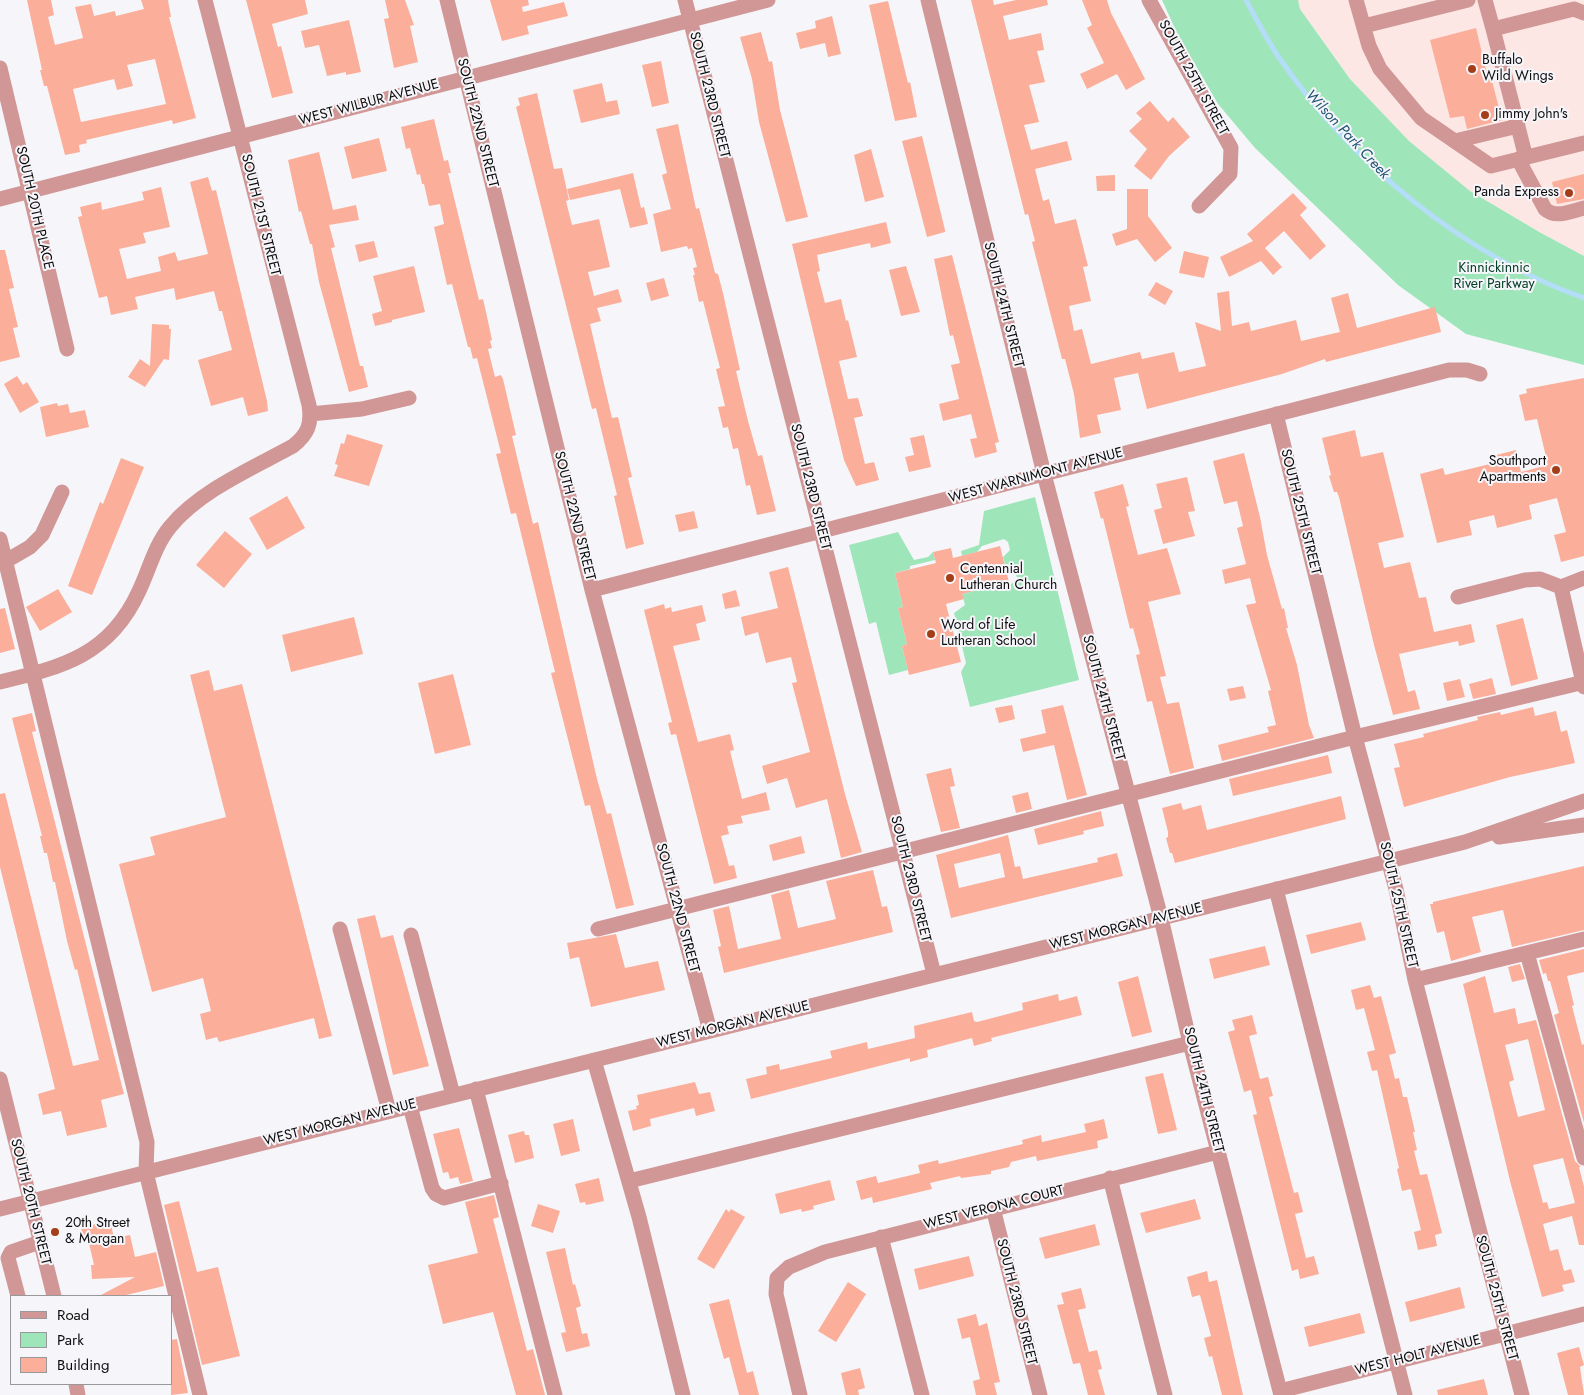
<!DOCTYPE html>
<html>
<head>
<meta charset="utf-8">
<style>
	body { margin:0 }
	#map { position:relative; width:1584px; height:1395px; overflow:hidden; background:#f6f6fa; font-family:Jost,sans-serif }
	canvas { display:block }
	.legend { position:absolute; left:10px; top:1295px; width:162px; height:90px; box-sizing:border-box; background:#f6f6fa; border:1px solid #98989b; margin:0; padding:6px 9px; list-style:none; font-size:15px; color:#0c0c0d }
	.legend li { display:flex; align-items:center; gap:10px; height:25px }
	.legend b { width:25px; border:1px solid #98989b }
</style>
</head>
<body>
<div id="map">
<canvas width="1584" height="1395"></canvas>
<ul class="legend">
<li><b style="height:6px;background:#d09796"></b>Road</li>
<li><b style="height:14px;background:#9fe5ba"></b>Park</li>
<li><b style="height:14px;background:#fbae9a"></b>Building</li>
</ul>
</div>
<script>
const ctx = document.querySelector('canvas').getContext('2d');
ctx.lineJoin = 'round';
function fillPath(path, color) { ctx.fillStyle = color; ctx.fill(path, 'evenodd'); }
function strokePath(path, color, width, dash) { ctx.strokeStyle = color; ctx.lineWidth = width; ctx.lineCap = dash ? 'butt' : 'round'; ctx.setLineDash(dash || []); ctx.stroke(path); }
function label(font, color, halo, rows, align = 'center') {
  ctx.font = font + ' Jost,sans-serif'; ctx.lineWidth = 4; ctx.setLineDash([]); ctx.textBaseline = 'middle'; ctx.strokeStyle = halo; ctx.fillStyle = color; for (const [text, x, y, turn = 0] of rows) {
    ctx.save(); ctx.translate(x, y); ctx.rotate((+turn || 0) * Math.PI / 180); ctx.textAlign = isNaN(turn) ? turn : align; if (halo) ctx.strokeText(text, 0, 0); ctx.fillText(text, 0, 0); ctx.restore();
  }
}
fillPath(new Path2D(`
	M1298,0H1584V256L1541,233L1470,191L1409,141L1350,79L1300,9Z`), '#fce7e4');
fillPath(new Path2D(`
	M1162,0H1298L1300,9L1350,79L1409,141L1470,191L1541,233L1584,256V365L1466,334L1398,285L1255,148L1218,104L1177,33Z
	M1035,497L1079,680L970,707L961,672L966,663L954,613L965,605L962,594L1007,583L1011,584L1018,579L1014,572H1007L1003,557L1010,550L1008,542L1004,539L982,546L977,552L962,556L961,551L979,545L984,511Z
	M898,532L914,560L928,557L933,552L935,560L910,566V569L895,573L903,607L898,608L907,644L902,646L908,670L889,675L876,622L869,624L849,545Z`), '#9fe5ba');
strokePath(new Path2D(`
	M1246,0C1256,19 1266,38 1278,56C1350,162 1463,255 1584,298`), '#b4ddf8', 5);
fillPath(new Path2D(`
	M27,0H51L54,15L48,17L55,45L83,38L75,7L91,4L94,16L115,11L116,16L144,9L141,0H168L171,17H169L196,118L173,124L172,120L86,140L87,143L79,145L80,152L65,155L47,86H44L40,70H42ZM155,59L166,104L81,122L73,89L114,79L117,90L133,86L127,65Z
	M246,0H305L308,14L272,24L278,47L281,46L293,93L272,98Z
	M385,0H405L414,25L410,26L418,62L394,68L384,19L389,18Z
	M490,0H528L529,5L522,7L523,12L564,2L568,16L527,26L529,34L502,41Z
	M971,0H993L994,5L1016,0H1047L1048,5L1003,16L1009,40L1041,33L1044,50L1037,51L1045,82L1029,85L1039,122L1024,125L1031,150L1067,141L1072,160L1035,169L1043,201L1049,199L1055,224L1076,219L1088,266L1083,267L1091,301L1069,306L1074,331L1082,329L1091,364L1140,352L1142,359L1174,352L1179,372L1206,366L1195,322L1221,331L1217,293L1229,291L1232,326L1249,322L1251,331L1296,320L1301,341L1340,332L1331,298L1348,293L1357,328L1435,307L1441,332L1326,362L1325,359L1282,374L1147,409L1138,373L1114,378L1121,410L1097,415L1101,433L1080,438L1074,394L1065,359H1062L1032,242L1035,241L1028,214L1025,215Z
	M1082,0H1107L1111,13L1145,79L1126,90L1117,74L1087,89L1080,74L1104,63L1087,28L1092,25Z
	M888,1L908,83L910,82L917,117L895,121L869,5Z
	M832,16L841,54L828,57L825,43L800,49L796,33L816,28L815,21Z
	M349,20L361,72L346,75V72L327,76L319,45L305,48L301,31Z
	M1476,28L1486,70L1489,69L1502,120L1467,129L1464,116L1450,118L1430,40Z
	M761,32L769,62L772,61L780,110L808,217L786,222L759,122L752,79L740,37Z
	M661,61L669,103L652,107L642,65Z
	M602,83L606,102L617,100L620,114L581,123L573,90Z
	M537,93L554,169L562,168L569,200L566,201L572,225L599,219L610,267L588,272L594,296L618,289L622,302L597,308L601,321L590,324L612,418L618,417L632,477L628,478L644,544L626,549L614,496L617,495L596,408L592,409L516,107L520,105L518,98Z
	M1150,101L1168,122L1173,117L1190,137L1169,156L1151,180L1134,166L1147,149L1129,131L1142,119L1136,113Z
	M434,119L444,161L448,160L451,173H448L479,300L483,299L486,312L492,340L490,341L492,348L488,349L495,377L501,375L503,379L516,435L512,436L533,524L538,522L597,779L607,814L611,813L634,905L616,909L590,805L585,806L551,673L555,672L516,513L511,514L496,454L501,453L477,358L473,359L470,347H468L452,284L447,285L434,227L444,224L440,204L429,206L424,184H422L420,174L417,175L410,148L406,149L401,127Z
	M678,124L696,209L699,208L715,273L718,274L723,293L740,370L736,371L748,421L758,456L762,455L776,511L757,515L750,485L746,486L738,448L733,449L728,427L723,428L718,407L725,406L716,369L720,368L703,301L699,302L693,275H695L693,268L697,267L692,248L688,249L687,246L661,252L653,214L671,209L662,175L667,173L656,129Z
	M922,136L945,230V232L927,237L902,141Z
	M379,138L387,171L352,179L344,147Z
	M871,149L884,197L865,202L854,155Z
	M319,152L333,210L356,205L359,220L329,225L335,247L331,248L360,366H363L368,387L349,392L319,282L312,244H310L301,211L299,212L288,160Z
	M633,173L641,208L644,207L648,224L630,228L620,189L570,200L567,189Z
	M1584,174V199L1557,204L1552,182Z
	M1115,175V191H1097L1096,176Z
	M208,177L212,191L216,190L267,401L268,411L248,416L243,397L211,406L198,360L232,350L222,311H219L214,291L176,300L174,288L135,297L138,309L111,315L107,296L99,298L78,217L82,216L80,207L101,202L102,210L144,200L142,192L161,187L170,227L143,233L146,243L119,249L127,279L161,271L158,257L175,252L178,261L208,254L190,182Z
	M1127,189H1148V216L1172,248L1155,262L1137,239L1116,246L1112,234L1127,229Z
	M1293,193L1307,208L1300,215L1326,246L1310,260L1284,231L1265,248L1282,267L1273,275L1261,261L1229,277L1220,257L1253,241L1247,234Z
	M886,222L891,243L871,248L870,243L817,255L820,271L817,272L825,303L841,299L846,321L848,320L857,357L839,361L848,399L858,398L863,416L854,418L865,464L874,462L879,480L856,486L844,460L792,244Z
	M374,241L378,257L359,262L355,245Z
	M0,250H5L14,288L9,289L18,327L13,328L20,357L0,362Z
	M1184,251L1209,257L1204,278L1179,273Z
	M952,255L999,442L995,443L997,452L975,458L970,439L977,438L971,414L943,421L939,404L959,399L951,365L960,363L953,335L950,336L934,259Z
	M414,266L425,312L392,320V322L375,326L372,314L382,311L373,276Z
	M906,266L920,312L901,316L889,270Z
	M664,278L669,296L651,301L646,283Z
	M1156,282L1173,291L1165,305L1148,295Z
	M152,324L169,325V329H171L169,360L164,359L145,387L128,377L140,359L150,366Z
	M17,376L23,385L27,382L39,402L20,413L4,384Z
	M1584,378V556L1561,562L1554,535L1566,532L1557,498L1529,505L1532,519L1497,528L1494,515L1469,521L1472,535L1437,543L1420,474L1443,468L1445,475L1494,463L1492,456L1516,450L1521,472L1548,465L1537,419L1525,421L1519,395L1527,393L1526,389Z
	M57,403L58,406L68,404L70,413L85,410L89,427L46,437L40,407Z
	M1355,430L1361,457L1383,452L1404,537L1378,543L1384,568L1410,562L1419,598L1426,597L1434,632L1471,624L1475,642L1459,646L1458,641L1399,654L1408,692L1415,690L1420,709L1393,715L1374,645L1339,497L1337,492H1334L1329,476L1331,475L1322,438Z
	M347,434L383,445L369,486L334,476L338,465L335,464L341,443L344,444Z
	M924,435L931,467L909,472L905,457L914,455L910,438Z
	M1244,453L1260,517L1267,555L1282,609L1284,608L1288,628H1286L1297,665L1309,725L1314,738L1222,761L1218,745L1269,732L1267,727L1276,725L1268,691L1271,690L1246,605L1256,603L1250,578L1225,584L1222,570L1246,564L1237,528L1243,526L1237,501L1224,504L1213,461Z
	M121,458L144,467L92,595L68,586L100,502L103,504Z
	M1187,477L1195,511L1188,512L1195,536L1163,544L1154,510L1162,508L1156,484Z
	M1123,484L1129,506L1126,507L1138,555L1167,548L1181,594L1148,602L1166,676L1160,677L1167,704L1179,702L1194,768L1170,774L1152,701L1147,702L1136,655L1140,654L1133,628L1130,629L1103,518L1101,519L1094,492Z
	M287,496L305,528L267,550L249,518Z
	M694,511L698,528L679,532L675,515Z
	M225,531L252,554L224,588L196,565Z
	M1000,546L1009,582L962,594L964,599L946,604L961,662L909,675L902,646L907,644L898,608L903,607L895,573L936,563L933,552L951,548L953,558Z
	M788,567L845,794L862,852L841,858L827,799L796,808L787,778L767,784L762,766L810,752L792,683L797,682L791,657L766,663L758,632L745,636L741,617L778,608L769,572Z
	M58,589L72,612L40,631L26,607Z
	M736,590L740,606L725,609L722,594Z
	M664,604L665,609L671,607L672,612L702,605L706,621L696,624L700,640L673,646L698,742L730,734L734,750L730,751L742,799L766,792L770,810L741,816L743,823L727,826L729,834L721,836L729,866L734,865L737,878L714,884L676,734L671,735L668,723L672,722L644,610Z
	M5,608L15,649L0,653V609Z
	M354,617L363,654L291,672L282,635Z
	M1523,618L1538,679L1511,686L1496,625Z
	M209,670L214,691L242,684L332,1036L319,1039L314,1018L219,1042L217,1037L206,1040L200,1014L211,1011L203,978L152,992L119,864L155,855L150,837L226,817L190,675Z
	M453,674L471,745L435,754L418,683Z
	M1492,678L1496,694L1473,699L1469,684Z
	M1460,679L1465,697L1447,701L1443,683Z
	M1243,686L1246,698L1230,701L1227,689Z
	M1012,705L1015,719L999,723L995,708Z
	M1063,705L1087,795L1067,800L1054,745L1023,752L1020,739L1046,733L1041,710Z
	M1533,707L1535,716L1556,711L1561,732L1567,730L1575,763L1510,777L1404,807L1394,768L1400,767L1394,744L1424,737L1423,734L1478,720L1477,717L1500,712L1501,715Z
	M32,713L36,731L32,732L124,1094L101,1100L107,1127L67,1136L61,1111L43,1115L38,1094L55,1089L0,867V794L5,793L73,1066L99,1060L77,969L75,970L67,941L55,882H53L47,853H44L40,836H42L12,718Z
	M1328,755L1332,773L1233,796L1229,779Z
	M951,768L955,786L950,787L960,828L941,832L926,774Z
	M1028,792L1032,809L1016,813L1012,796Z
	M1341,796L1346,819L1175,863L1172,853H1170L1166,838L1168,837V832L1162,808L1181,803L1183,810L1201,805L1207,830Z
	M1101,811L1104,826L1083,831L1084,834L1038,845L1034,829Z
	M1008,835L1015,867L1020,866L1023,879L1098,862L1097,858L1117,853L1123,876L951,918L936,855ZM1000,853L1005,877L959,888L954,864Z
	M801,836L805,853L773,861L769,845Z
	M1584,866V930L1512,947L1503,910L1472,917L1481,952L1451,961L1444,931L1437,933L1430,904H1433V902Z
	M873,870L882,907L887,906L893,932L724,973L718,947L721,946L713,910L729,906L738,949L781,939L771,895L789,890L798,928L836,919L826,881Z
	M375,915L381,938L393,935L429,1066L393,1075L357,919Z
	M1361,922L1366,940L1311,954L1306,935Z
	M616,934L625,968L658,961L665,990L591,1007L579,957L570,959L567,943Z
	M1265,946L1270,965L1214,979L1209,959Z
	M1584,949V972L1567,976L1574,1005L1572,1006L1582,1045L1584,1044V1123L1554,1015L1559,1013L1550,981H1548L1546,973L1543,974L1539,960Z
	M1520,964L1525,979L1512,982L1508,967Z
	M1138,976L1152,1032L1132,1037L1118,982Z
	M1485,976L1494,1013L1515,1008L1518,1024L1536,1020L1575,1161L1581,1167H1579L1584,1187V1245H1579L1572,1216L1543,1224L1550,1251L1558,1249L1564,1271L1571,1269L1575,1282L1562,1285L1564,1291L1542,1297L1510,1181L1463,984ZM1528,1039L1545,1110L1518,1117L1509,1082L1514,1080L1505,1045ZM1563,1158L1575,1203L1549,1209L1547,1202L1543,1203L1533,1165Z
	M1370,985L1374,998L1381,996L1396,1053L1389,1055L1395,1079L1399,1078L1403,1097H1407L1415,1132H1413L1417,1150L1414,1151L1420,1175L1427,1174L1442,1233L1435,1235L1437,1246L1418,1250L1414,1232L1421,1230L1411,1189L1402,1191L1397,1169L1399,1168L1377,1070L1372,1071L1367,1052L1375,1050L1364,1008L1356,1010L1351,990Z
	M1058,994L1059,1001L1077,996L1082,1015L991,1038L992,1041L974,1046L972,1038L927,1050L928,1057L910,1062V1058L751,1099L746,1079L767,1074L766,1067L779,1064L780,1070L832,1058L830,1051L867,1042L868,1049L915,1038L914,1026L972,1012L974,1021L977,1022L1023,1010L1022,1003Z
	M1252,1015L1257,1034L1249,1036L1260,1079L1268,1077L1273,1096L1269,1097L1294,1193L1298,1192L1303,1212L1295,1214L1306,1258L1314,1256L1319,1274L1300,1279L1298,1269L1292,1271L1253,1115L1257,1114L1251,1090L1244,1092L1228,1032L1235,1030L1232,1020Z
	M1163,1073L1177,1130L1158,1134L1145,1077Z
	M695,1082L699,1094L710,1092L715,1111L696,1116L694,1108L650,1119L651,1126L633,1131L628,1111L637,1109L636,1106L639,1105L637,1095Z
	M573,1119L580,1151L561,1156L553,1124Z
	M1104,1119L1108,1138L1097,1141L1098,1148L1037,1161L1036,1156L1011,1162L1009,1167L991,1171V1174L961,1178L960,1176L930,1183L932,1189L873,1203L872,1197L861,1200L856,1181L876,1176L878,1183L920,1173L918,1165L938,1160L939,1164L1023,1144L1022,1140L1041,1135L1042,1142L1086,1132L1084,1124Z
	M459,1128L473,1181L460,1184L458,1177L450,1179L448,1172L443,1173L433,1134Z
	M524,1131L525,1135H529L534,1158L515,1163L508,1135Z
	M599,1178L604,1201L586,1205L585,1202L580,1203L575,1184Z
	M830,1180L835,1200L813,1206L814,1209L802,1212L801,1209L780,1214L775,1194Z
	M494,1195L499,1217L493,1219L527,1351L533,1349L545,1395H516L493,1312L443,1324L428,1265L478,1253L465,1202Z
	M1195,1199L1201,1219L1146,1233L1140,1213Z
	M179,1201L197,1272L218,1267L240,1356L202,1365L164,1205Z
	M538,1204L560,1211L553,1233L531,1226Z
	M726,1209L729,1212L731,1209L745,1217L714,1269L697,1259Z
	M110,1220L114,1238L130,1235L135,1257L156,1252L164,1286L122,1296H99L135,1277L92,1279L91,1265H94L88,1239L84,1240L81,1228Z
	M1095,1224L1100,1245L1045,1259L1039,1238Z
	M565,1248L573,1285L575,1284L581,1306L576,1308L582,1334L587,1333L590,1346L566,1352L561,1333L566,1332L546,1252Z
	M969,1256L974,1276L919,1290L914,1269Z
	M1207,1271L1209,1282L1217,1280L1243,1395H1222L1212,1356L1209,1357L1204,1338L1211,1336L1200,1295L1192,1297L1187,1277Z
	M848,1282L866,1294L836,1342L818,1331Z
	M1460,1287L1465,1308L1410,1322L1405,1302Z
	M1081,1288L1086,1308L1078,1310L1089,1352L1097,1350L1102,1369L1098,1370L1105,1395H1088L1080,1363L1073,1364L1057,1305L1064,1304L1061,1293Z
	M729,1299L747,1373L753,1371L759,1395H739L729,1357L724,1359L709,1304Z
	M1360,1313L1365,1333L1309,1347L1304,1327Z
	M976,1314L979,1326L987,1323L1000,1382L994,1383L997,1395H976L973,1381L980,1379L970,1337L962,1339L957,1319Z
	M177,1339L188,1393L171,1395V1340Z
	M1579,1347L1584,1365L1580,1367L1584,1395H1568L1557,1353Z
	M860,1368L865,1388L858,1390L859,1395H846L841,1373Z
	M1484,1379L1488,1395H1438L1437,1390Z`), '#fbae9a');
strokePath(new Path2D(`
	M447,0L592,590L710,1031
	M685,0L934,974
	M928,0L1044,474L1161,918L1190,1043L1281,1395
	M1149,0L1231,148L1230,174L1199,206
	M1356,0L1369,46L1380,69L1421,118L1491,166L1584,143
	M1485,0L1493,29
	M1364,26L1468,0
	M0,68L67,349
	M1455,141L1518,126
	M1526,158L1493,29L1574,9L1584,13
	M1518,159L1545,209C1556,219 1571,211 1584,208
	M0,199L768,0
	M310,414L362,409L409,398
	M1276,414L1355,737L1396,889L1415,980L1522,1395
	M0,539L147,1142L146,1172L200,1395
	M6,561L30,547L42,535L62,492
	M1561,587L1584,687
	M592,590L1449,370H1467L1480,374
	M1458,597L1525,580L1540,579L1561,587L1584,578
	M0,682C63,667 110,655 139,591C149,570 155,545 170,527C199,491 253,468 293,446C308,434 312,424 309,405L205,0
	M1499,837L1584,825
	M1276,889L1405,1395
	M340,929L389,1111
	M598,929L1355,737L1584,682
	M411,935L453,1095
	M1527,953L1584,1158
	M1415,980L1584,939
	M594,1060L639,1217L683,1395
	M0,1079L54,1296
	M476,1089L555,1395
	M410,1106L432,1188L436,1194L444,1198L501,1183
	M1110,1178L1165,1395
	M629,1181L1190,1043
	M993,1208L1040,1395
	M0,1209L1465,842L1584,801
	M881,1237L922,1395
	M18,1296L8,1258L11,1252L40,1242
	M76,1384L78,1395
	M1280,1391L1584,1314
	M800,1395L776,1294L777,1278L789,1267L825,1252L1218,1152`), '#d09796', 15);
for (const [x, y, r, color] of [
	[1472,69,5,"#a43e18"],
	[1485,115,5,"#a43e18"],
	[1569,193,5,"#a43e18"],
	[1556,470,5,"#a43e18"],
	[950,578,5,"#a43e18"],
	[931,634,5,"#a43e18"],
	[55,1232,5,"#a43e18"]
]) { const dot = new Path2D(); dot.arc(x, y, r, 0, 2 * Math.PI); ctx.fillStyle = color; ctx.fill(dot); strokePath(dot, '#f6f6fa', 2); }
label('14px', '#0c0c0d', '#f6f6fa', [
	["Buffalo",1482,61],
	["Wild Wings",1482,77],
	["Jimmy John's",1495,115],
	["Panda Express",1559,193,"right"],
	["Southport",1546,462,"right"],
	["Apartments",1546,478,"right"],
	["Centennial",960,570],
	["Lutheran Church",960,586],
	["Word of Life",941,626],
	["Lutheran School",941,642],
	["20th Street",65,1224],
	["& Morgan",65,1240]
], 'left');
label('14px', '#0c0c0d', '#f6f6fa', [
	["SOUTH 25TH STREET",1193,78,61],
	["SOUTH 23RD STREET",709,95,76],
	["WEST WILBUR AVENUE",369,103,-15],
	["SOUTH 22ND STREET",477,123,76],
	["SOUTH 20TH PLACE",34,208,77],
	["SOUTH 21ST STREET",260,215,76],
	["SOUTH 24TH STREET",1003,305,76],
	["WEST WARNIMONT AVENUE",1036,476,-15],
	["SOUTH 23RD STREET",810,487,76],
	["SOUTH 25TH STREET",1300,512,76],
	["SOUTH 22ND STREET",574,516,76],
	["SOUTH 24TH STREET",1103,698,75],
	["SOUTH 23RD STREET",910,879,76],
	["SOUTH 25TH STREET",1398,905,77],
	["SOUTH 22ND STREET",677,908,75],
	["WEST MORGAN AVENUE",1126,927,-14],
	["WEST MORGAN AVENUE",733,1025,-14],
	["SOUTH 24TH STREET",1203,1090,76],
	["WEST MORGAN AVENUE",340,1123,-14],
	["SOUTH 20TH STREET",30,1202,76],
	["WEST VERONA COURT",994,1208,-14],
	["SOUTH 25TH STREET",1496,1298,75],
	["SOUTH 23RD STREET",1016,1302,76],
	["WEST HOLT AVENUE",1418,1356,-14]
]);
label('14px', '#044025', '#f6f6fa', [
	["Kinnickinnic",1494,269],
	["River Parkway",1494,285]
]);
label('italic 15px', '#205574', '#f6f6fa', [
	["Wilson Park Creek",1347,135,47]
]);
</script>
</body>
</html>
